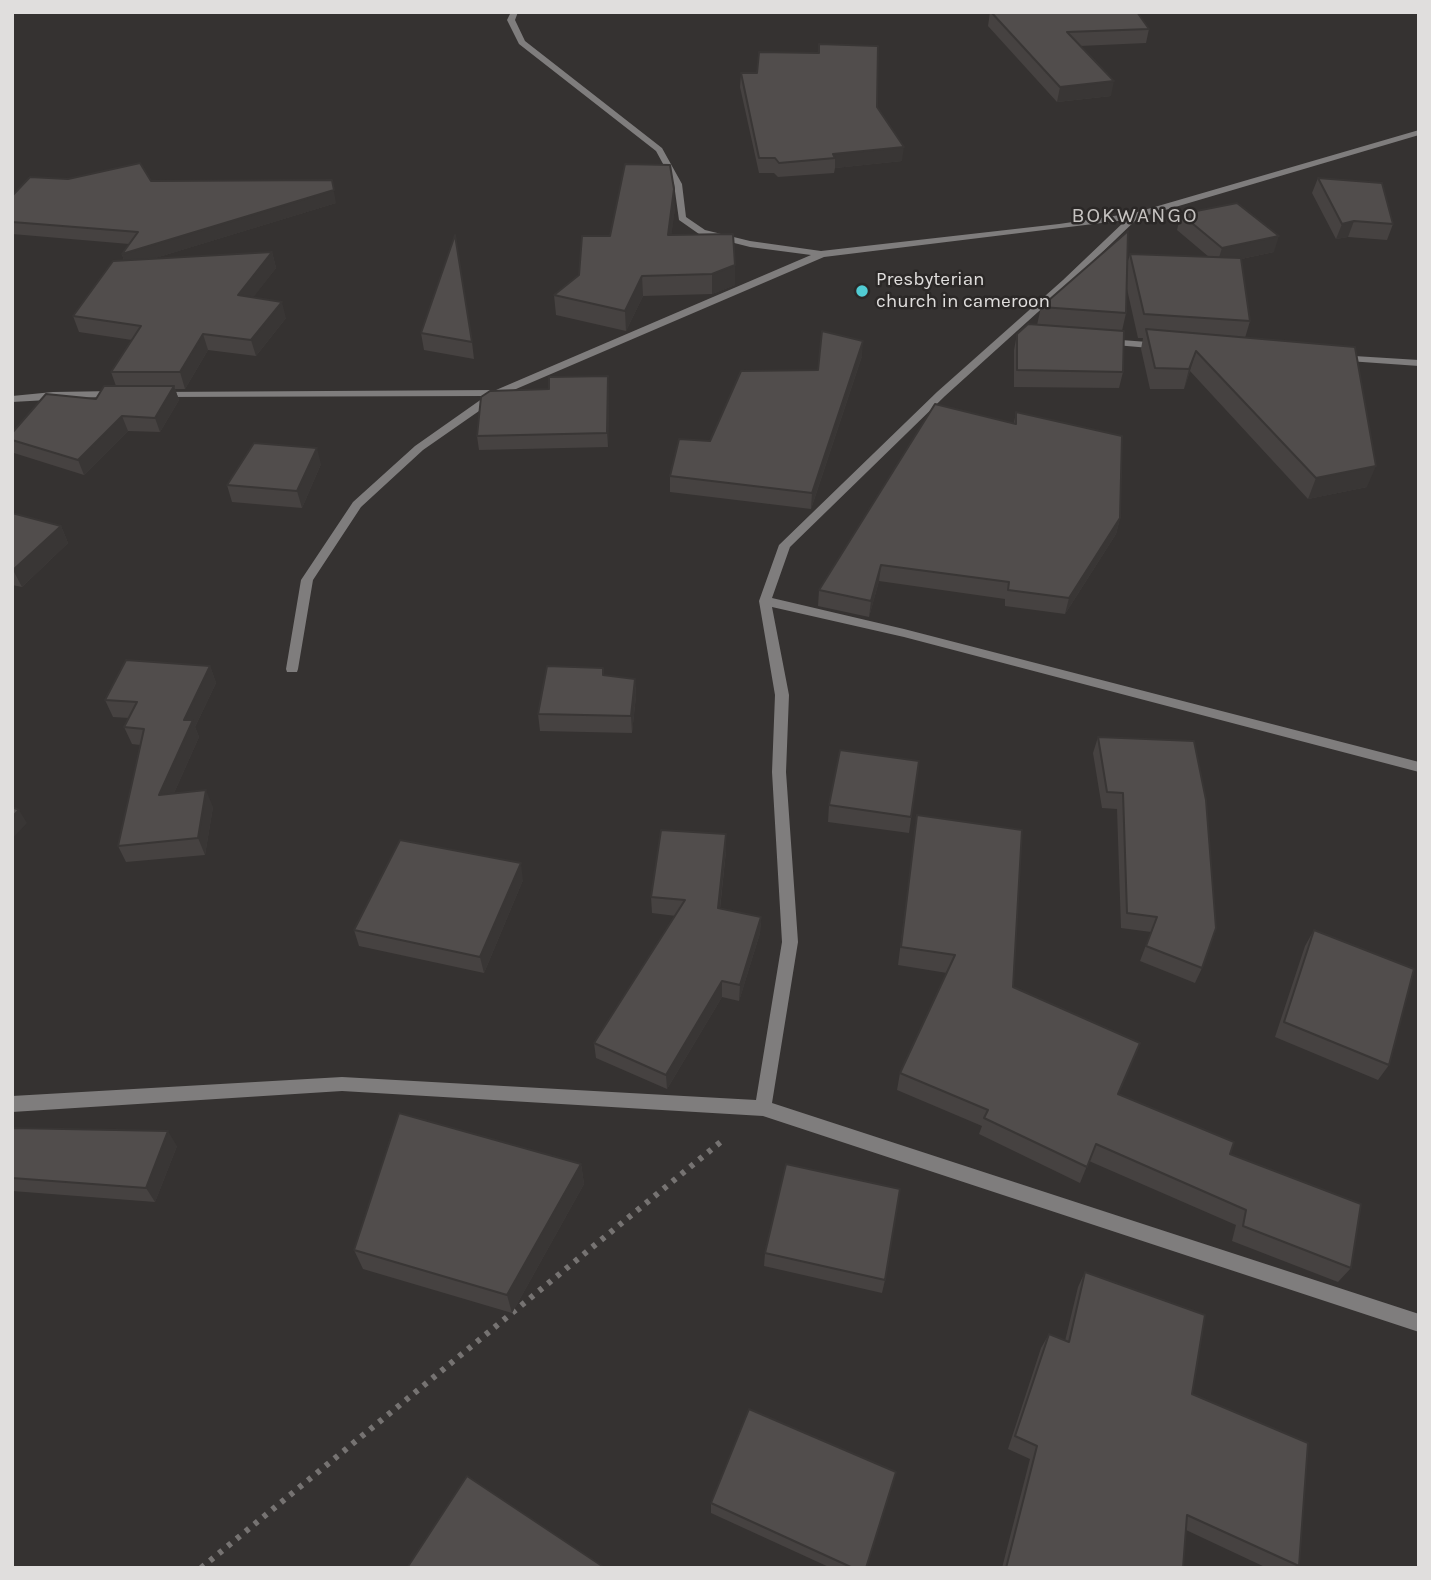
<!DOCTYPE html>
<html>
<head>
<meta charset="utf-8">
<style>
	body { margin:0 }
	#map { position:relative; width:1431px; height:1580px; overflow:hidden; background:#353231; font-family:Karla,sans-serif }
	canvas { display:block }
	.frame { position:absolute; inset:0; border:14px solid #e0dedd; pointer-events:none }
</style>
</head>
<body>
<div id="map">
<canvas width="1431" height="1580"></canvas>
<div class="frame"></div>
</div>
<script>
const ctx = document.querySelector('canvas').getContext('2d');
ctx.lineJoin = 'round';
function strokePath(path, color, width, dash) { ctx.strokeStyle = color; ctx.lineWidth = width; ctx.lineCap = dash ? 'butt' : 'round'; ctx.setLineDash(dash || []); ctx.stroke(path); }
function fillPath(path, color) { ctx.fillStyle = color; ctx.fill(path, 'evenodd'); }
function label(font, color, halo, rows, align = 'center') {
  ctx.font = font + ' Karla,sans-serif'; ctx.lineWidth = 5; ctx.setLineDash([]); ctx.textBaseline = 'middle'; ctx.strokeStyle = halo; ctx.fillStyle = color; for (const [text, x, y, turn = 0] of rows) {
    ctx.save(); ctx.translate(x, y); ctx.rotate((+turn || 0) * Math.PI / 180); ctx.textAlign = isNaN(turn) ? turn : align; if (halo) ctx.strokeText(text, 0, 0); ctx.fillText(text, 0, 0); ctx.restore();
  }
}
strokePath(new Path2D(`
	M201,1568L723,1140`), '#767372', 6, [4.5, 7]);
fillPath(new Path2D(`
	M511,12H518L515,20L525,41L662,148L682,184L686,217L705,230L750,241L821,251L1059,224L1134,213L1419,130V135L1138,218L1069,284L945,396L790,547L772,598L904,629L1419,762V772L904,637L772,607L789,695L786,772L798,942L772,1103L1419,1314V1332L763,1116L342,1091L12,1112V1096L342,1077L756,1100L782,942L772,772L775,695L759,601L779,545L937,392L1063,280L1126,220L824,257L502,395L423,450L361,507L313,580L298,669L297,672H287L286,669L301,580L353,502L415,446L486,396L160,397L156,396V392L496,390L811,255L750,247L699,234L679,220L674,184L656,151L519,44L507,20Z
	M1108,339L1161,343L1166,346L1161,349L1104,344V340Z
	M1338,355L1419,360V366L1334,360L1333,358Z
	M115,391L119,392V396L12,402V396L53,392Z`), '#7f7d7d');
fillPath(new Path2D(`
	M990,12H1137L1149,29L1146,43L1080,46L1111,96L1057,102L988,26Z
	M741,73L877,107L902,161L835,168L834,173L778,177L774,173H759L740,87Z
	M1318,178L1393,224L1387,240L1348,237L1336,239L1312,193Z
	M68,179L151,181L336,203L152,259L272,252L276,268L253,297L286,318L256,356L208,350L185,389H175L179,400L160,432L128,431L84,475L14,453L12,450V433L96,399L116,386L111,372L132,340L79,332L73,316L124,261L122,254L129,244L12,234V196Z
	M675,208L671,235L735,285L712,294L643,296L626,331L556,315L554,295L579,275L610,236Z
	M1181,214L1274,252L1241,259L1250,321L1245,338L1367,487L1308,499L1190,371L1184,389H1150L1141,349L1143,338H1138L1127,289L1126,313L1122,331L1123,372L1119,388L1014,387V350L1017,334L1037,325L1041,307L1127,264L1130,254L1209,257L1177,230Z
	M421,333L472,342L474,359L424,350Z
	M862,356L811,509L670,492V476L710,441L818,370Z
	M608,376L609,390L608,447L479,450L477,436L549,389Z
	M1016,412L1120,518L1116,534L1065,614L1005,606V599L879,581L869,617L818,606L819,590L1014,423Z
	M321,464L302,508L232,502L227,485Z
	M12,513L61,526L68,543L22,587L12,585Z
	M210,666L216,683L195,727L199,737L174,793L213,807L205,855L126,862L118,846L140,745L132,744L124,727L129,718L113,717L105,700Z
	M603,668L604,675L635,679L636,696L632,733L540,731L538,714Z
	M1098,737L1202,968L1195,983L1140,961L1151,932L1121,928L1117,809L1102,808L1093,753Z
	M919,761L909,833L828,822L829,805Z
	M917,815L1013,987L1118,1094L1230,1154L1351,1268L1338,1282L1232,1241L1236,1225L1089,1161L1080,1183L979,1134L982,1126L897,1090L900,1073L947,973L898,965Z
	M726,834V851L720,909L761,917L760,933L739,1001L722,997L667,1089L596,1058L594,1043L676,916L652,913L651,897Z
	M523,880L484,973L359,946L354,930Z
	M1314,930L1389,1065L1378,1080L1275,1037L1305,946Z
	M12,1128L177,1146L155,1202L12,1191Z
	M581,1164L584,1184L512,1313L363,1269L354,1250Z
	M765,1253L885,1280L882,1293L764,1266Z
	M1085,1272L1192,1394L1299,1566L1296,1568H1267L1186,1530L1183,1568H1002L1030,1459L1008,1449L1041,1348L1049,1334L1065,1341L1078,1287Z
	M711,1503L866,1568H831L711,1513Z`), '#464241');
fillPath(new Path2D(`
	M1114,81L1111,96L1057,102L1060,87Z
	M904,147L902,161L835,168V158L833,154Z
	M332,180L336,203L126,267L122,254Z
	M674,189L675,208L669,255L668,235Z
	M1354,221L1348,237L1336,239L1342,224Z
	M1279,236L1274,252L1217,264L1222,248Z
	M272,252L276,268L243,311L238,295Z
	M735,265V285L712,294V274Z
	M642,276L643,296L626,331L625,311Z
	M282,302L286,318L256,356L251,340Z
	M203,334L208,350L185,389L180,372Z
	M863,341L862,356L811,509L812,493Z
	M1196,351L1190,371L1184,389L1189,369Z
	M608,376L609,390L608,447L607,433Z
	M174,386L179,400L160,432L155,418Z
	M122,416L128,431L84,475L78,460Z
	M317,448L321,464L302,508L297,491Z
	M1376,466L1367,487L1308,499L1316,478Z
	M1120,518L1116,534L1065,614L1069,598Z
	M61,526L68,543L22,587L13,570Z
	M881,565L879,581L869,617L871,601Z
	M210,666L216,683L195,727L199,737L166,811L159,795L184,720Z
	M635,679L636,696L632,733L631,716Z
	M206,790L213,807L205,855L198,838Z
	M19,810L27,823L12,839V817Z
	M726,834V851L718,925V908Z
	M521,863L523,880L484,973L480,957Z
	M761,917L760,933L739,1001L740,985Z
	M722,981V997L667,1089L666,1075Z
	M168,1131L177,1146L155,1202L146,1188Z
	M581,1164L584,1184L512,1313L507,1295Z`), '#393635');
const building = new Path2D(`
	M991,12H1137L1149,29L1067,32L1114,81L1060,87Z
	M819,44L878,46L877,107L904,147L833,154L835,158L779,163L775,158H759L741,73H757L759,52L819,53Z
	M140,163L151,181L332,180L334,190L122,254L138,232L12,222V196L30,177L68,179Z
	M625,164L670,165L674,189L668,235L733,234L735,265L712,274L642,276L625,311L554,295L579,275L582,236H610Z
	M1318,178L1382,183L1393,224L1354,221L1342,224Z
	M1237,203L1279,236L1222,248L1181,214Z
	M1128,231L1126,313L1041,307Z
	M455,235L472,342L421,333Z
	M272,252L238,295L282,302L251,340L203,334L180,372H111L141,326L73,316L113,261Z
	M1130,254L1241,258L1250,321L1144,314Z
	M1028,324L1124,331L1123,372L1017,370V334Z
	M1146,329L1355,347L1376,466L1316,478L1196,351L1189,369L1155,368Z
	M822,331L863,341L812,493L670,476L679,439L710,441L741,371L818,370Z
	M608,376L607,433L477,436L481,397L490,391L549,389V377Z
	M104,386H174L155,418L122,416L78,460L12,440V433L46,394L96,399Z
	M935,404L1016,424V412L1122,436L1120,518L1069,598L1008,590L1009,582L881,565L871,601L819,590Z
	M254,443L317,448L297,491L227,485Z
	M12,513L61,526L13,570H12Z
	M126,660L210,666L184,720H193L159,795L206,790L198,838L118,846L144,729L124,727L137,702L105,700Z
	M547,666L603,668V675L635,679L631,716L538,714Z
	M1098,737L1194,741L1206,800L1216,928L1202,968L1146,946L1157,917L1127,913L1123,793L1107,792Z
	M840,750L919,761L911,817L829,805Z
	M12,807L19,810L12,817Z
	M917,815L1022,830L1013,987L1140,1043L1118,1094L1234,1142L1230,1154L1361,1204L1351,1268L1243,1226L1246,1210L1096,1144L1087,1167L984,1118L988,1110L900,1073L955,955L901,947Z
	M661,830L726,834L718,908L761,917L740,985L722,981L666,1075L594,1043L685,900L651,897Z
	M400,840L521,863L480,957L354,930Z
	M1314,930L1414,969L1389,1065L1284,1022Z
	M399,1113L581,1164L507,1295L354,1250Z
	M12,1128L168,1131L146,1188L12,1178Z
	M786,1164L900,1189L885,1280L765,1253Z
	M1085,1272L1205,1315L1192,1394L1308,1443L1299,1566L1187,1515L1183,1568H1006L1037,1446L1015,1436L1049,1334L1069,1342Z
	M749,1409L896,1472L866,1568H853L711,1503Z
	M467,1476L605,1568H407Z`);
fillPath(building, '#514d4c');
strokePath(building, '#393635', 2);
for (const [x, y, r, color] of [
	[862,291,7,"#51ccd3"]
]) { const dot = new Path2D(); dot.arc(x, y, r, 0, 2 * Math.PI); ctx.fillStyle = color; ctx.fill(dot); strokePath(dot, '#2b2827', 2.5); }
label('19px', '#e0dedd', '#2b2827', [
	["Presbyterian",876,280],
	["church in cameroon",876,302]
], 'left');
ctx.letterSpacing = '2px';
label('21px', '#c6c3c1', '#2b2827', [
	["BOKWANGO",1135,216]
]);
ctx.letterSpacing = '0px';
</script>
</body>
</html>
